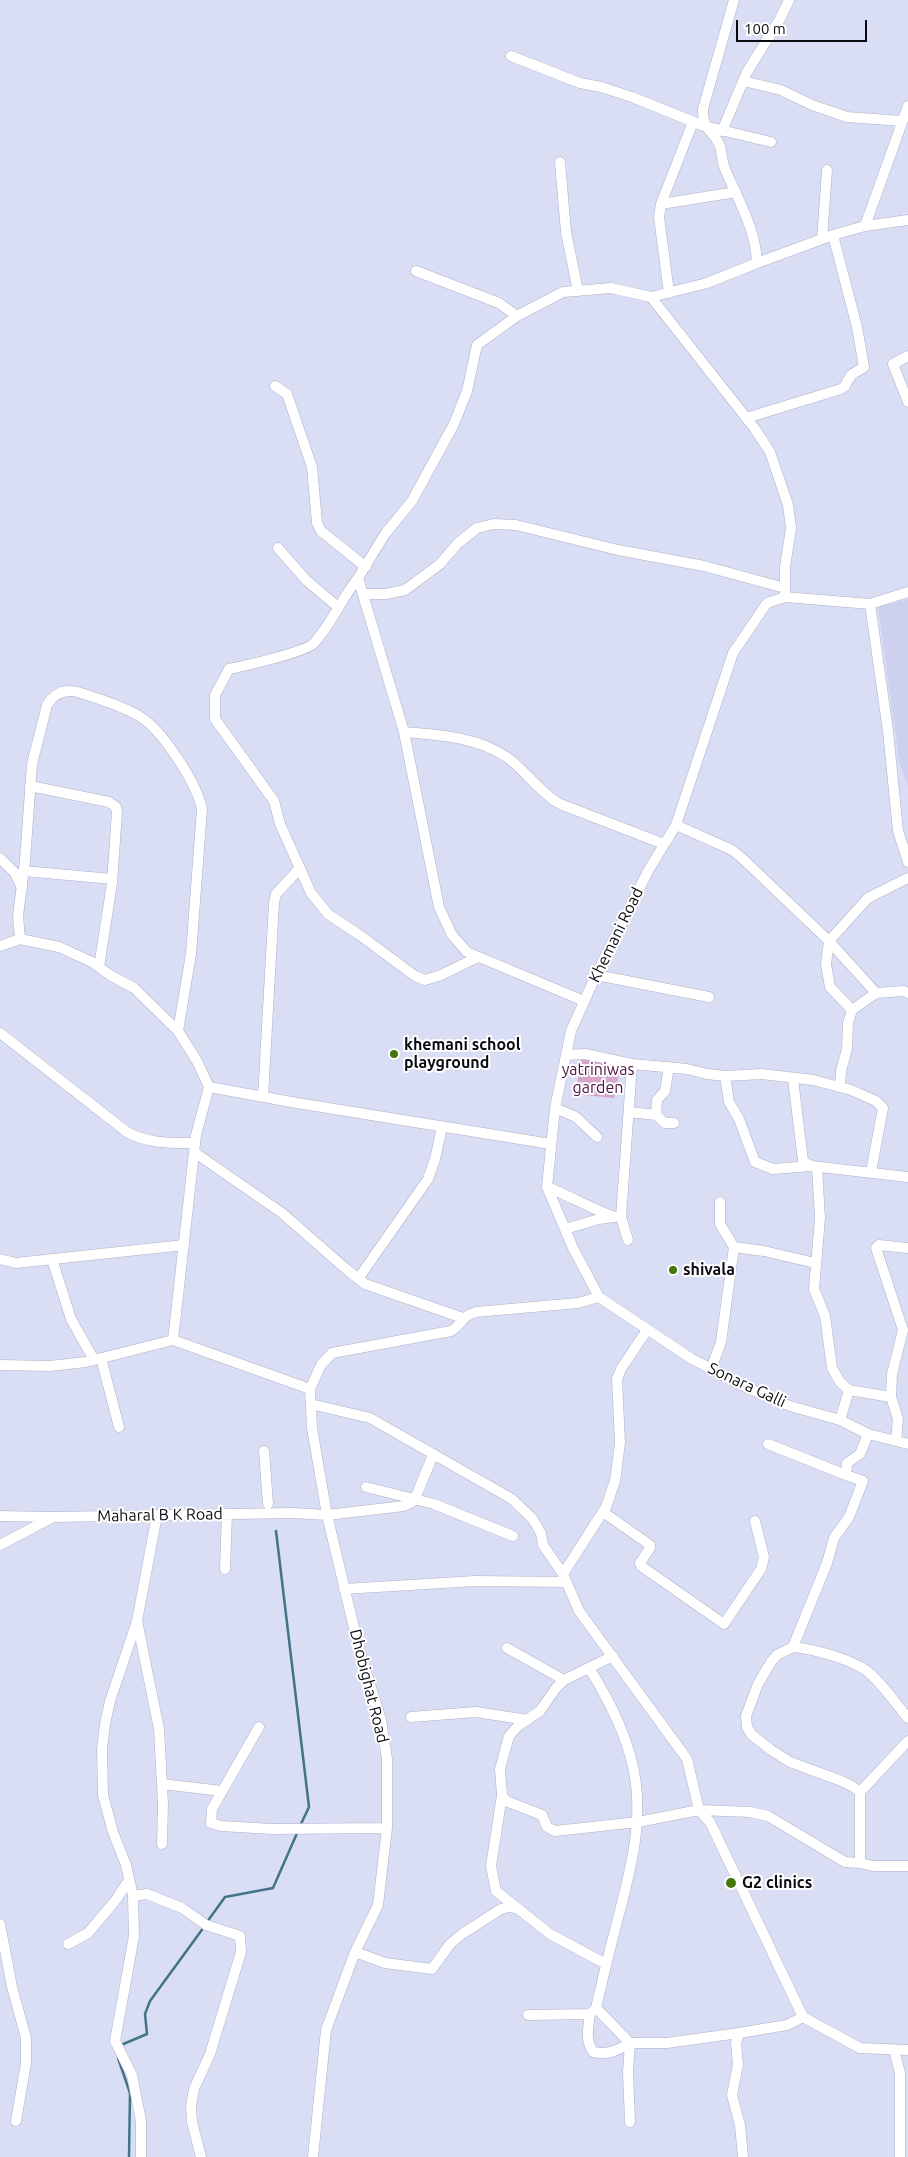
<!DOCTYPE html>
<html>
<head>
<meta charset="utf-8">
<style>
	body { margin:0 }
	#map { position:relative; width:908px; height:2157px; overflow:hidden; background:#dadef4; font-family:Ubuntu,sans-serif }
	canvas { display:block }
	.scale { position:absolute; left:736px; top:20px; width:131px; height:22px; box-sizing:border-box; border:2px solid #0a0b12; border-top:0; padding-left:6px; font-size:15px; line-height:18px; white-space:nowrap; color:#0a0b12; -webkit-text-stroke:4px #fff; paint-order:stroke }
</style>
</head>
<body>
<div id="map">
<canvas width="908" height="2157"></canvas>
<div class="scale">100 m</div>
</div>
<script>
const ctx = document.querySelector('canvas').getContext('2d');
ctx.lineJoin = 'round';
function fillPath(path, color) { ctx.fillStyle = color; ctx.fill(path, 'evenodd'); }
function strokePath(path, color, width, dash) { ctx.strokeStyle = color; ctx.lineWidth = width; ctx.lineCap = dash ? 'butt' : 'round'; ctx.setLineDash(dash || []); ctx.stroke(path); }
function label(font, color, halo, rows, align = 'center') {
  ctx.font = font + ' Ubuntu,sans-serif'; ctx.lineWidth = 4; ctx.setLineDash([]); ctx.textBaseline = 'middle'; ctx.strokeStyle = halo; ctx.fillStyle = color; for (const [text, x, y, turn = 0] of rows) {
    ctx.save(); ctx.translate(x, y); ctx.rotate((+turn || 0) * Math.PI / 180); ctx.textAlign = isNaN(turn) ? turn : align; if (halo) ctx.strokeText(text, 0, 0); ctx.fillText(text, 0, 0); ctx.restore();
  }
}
fillPath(new Path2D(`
	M908,599V786L900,766L878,607Z`), '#cdd1ef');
fillPath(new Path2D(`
	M582,1058L621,1065L614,1098L575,1094Z`), '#d7a5c7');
strokePath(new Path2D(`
	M276,1531L309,1807L300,1826
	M207,1922L225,1897L273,1888L298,1831
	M121,2045L147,2034L145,2014L150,2001L204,1927
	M118,2058L130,2093L129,2157`), '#427487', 2.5);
const minor = new Path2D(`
	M511,56L580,83L601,87L632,97L704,126L771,142
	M743,81L781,90L812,105L847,117L902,121
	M722,131L747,72L780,19L789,0
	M560,162L566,232L578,291
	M661,204L736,192
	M865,226L908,106
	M822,239L827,170
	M757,263L833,235L865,226L908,220
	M416,271L499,303L517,316
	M669,293L659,217L661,204L693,122
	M651,297L707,283L757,263C756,229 738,200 725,169C722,162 722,154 720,146C713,129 703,133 703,109L734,0
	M908,356L893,364L908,402
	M275,386L287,394L312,467L317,523L321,531L366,567
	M746,418L841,389L845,386L851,375L864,367L857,327L833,235
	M278,548L306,580L338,607
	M358,578C342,598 332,623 314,643C306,652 244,666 229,669L215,695V719L274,801L280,824L311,893L328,914L361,936L415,976L425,980L441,975L478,957
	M908,592L870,604L785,597L767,603L733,653L676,825L648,871L596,975L571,1031L555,1108L547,1187L573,1248L599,1297L692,1359L748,1388L790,1406L840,1420L868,1434L908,1444
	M363,594H386L405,590L440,564L458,543L477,528L494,524L516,525L618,550L704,566L785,588
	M870,604L888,731L898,831L908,862
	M404,732C439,735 478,737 508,758C527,772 539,792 560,804L664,844
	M30,786L109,802L116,807L117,812L112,883L99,967
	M676,825L732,850L743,859L829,941L876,993
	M0,858L15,873L22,888
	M24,871L112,879
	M0,946L20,939
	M596,975L709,997
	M584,1001L467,952L452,935L439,907L404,732L358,578L385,534L412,501L454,424L467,391L477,345L517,316L563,292L611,288L651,297L755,429L770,452L788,505L791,528L785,567V597
	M852,1010L830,987L826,964L829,941L868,898L908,878
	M178,1031L191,954L202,809C197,784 162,729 139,716C121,705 98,699 78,692C65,689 54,693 47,705L32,764L25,860L18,916L20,939L59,947L92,962L110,975L134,988L178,1031L197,1061L209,1087L297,1103L551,1144
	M0,1033L127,1132C149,1144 171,1143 195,1143
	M566,1055L585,1054L632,1064L687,1069L707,1074L725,1076L762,1074L813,1080L851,1090L876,1101L883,1108L871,1172
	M669,1067L665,1091L657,1100L656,1115L665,1123H674
	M725,1076L729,1102L739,1119L755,1162L773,1169L811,1166L908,1177
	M793,1079L803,1161L811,1166
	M209,1087L196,1135L173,1340L310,1389
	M840,1087L841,1071L847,1049L848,1023L852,1010L876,993L904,991L908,993
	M263,1097L274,903L276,894L300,868
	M555,1108L576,1117L597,1137
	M629,1112L656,1115
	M194,1152L282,1213L346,1269L365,1284L463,1318
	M817,1168L820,1218L814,1289L825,1316L832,1368L840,1382L849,1390L891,1397
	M547,1187C570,1196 592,1209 615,1217
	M565,1229L599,1219L613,1217
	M628,1240L621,1217L632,1064
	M734,1247L764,1251L815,1263
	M0,1259L16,1263L184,1245
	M52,1259L71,1319L94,1360
	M358,1279L428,1179L435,1159L442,1127
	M101,1358L119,1427
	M0,1365L50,1366L86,1362L173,1340
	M711,1369L721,1342L734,1247L720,1224V1202
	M311,1404L370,1418L512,1499L532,1518L541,1533L543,1545L563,1574L579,1611L687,1759L699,1810L710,1822L803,2017L860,2048L908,2050
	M840,1420L849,1390
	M868,1434L860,1454L847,1463L846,1475L863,1481L849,1517L834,1538L827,1563L793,1647L777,1655L771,1662L758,1684L746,1716L747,1727L752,1735L771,1750L790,1762L839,1780L852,1786L860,1792V1863L873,1866H908
	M896,1441L898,1419L891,1397L892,1374L903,1330L876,1248L879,1245L908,1248
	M768,1444L846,1475
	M264,1451L268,1504
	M366,1487L434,1504L513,1536
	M603,1512L650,1545V1548L640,1563L641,1566L724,1624L761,1569L764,1557L755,1521
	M157,1515L137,1621L159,1729L163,1804L162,1844
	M0,1516L51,1517
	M0,1545L53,1517L293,1513L327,1515L404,1506L414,1501L433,1455
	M225,1569L227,1514
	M563,1574L606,1507L615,1481L620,1443L617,1379L621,1369L647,1330
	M344,1589L475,1581L566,1582
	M137,1621L110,1701L105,1724L102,1749L103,1795L113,1832L126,1865L133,1896L134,1936L115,2041L132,2075L141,2121V2157
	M793,1647C814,1649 850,1659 867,1671C883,1684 895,1703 908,1718
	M507,1648L564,1680
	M613,1656L564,1680L556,1688L540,1711L519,1725L509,1736L500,1769L502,1795L506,1801L542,1815L547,1827L555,1831L638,1822L699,1810L750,1812L768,1816L845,1862L860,1863
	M411,1717L476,1712L528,1720
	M259,1727L212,1809L211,1823L221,1826L272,1829L387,1828
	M162,1784L222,1791
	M860,1792L908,1741
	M502,1795L491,1866L496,1891L550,1934L606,1964
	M133,1896L147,1894L182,1908L206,1925L240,1936L241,1952L210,2054L194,2089L191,2106L192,2122L201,2157
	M0,1924L12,1987L26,2038V2063L16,2121
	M68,1944L88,1933L115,1901L129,1880
	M355,1952L385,1963L432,1969L450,1944L462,1934L501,1909L509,1907L516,1908
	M596,2008L630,2043H667L739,2033
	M590,2014C588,2029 585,2039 593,2052C609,2055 616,2051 630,2043
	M528,2015L590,2014L596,2008C602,1982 608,1956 615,1930C627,1882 642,1834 636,1784C631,1742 611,1703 589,1668
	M630,2043L628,2072L630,2122
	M894,2050L900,2073V2157
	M313,2157L326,2030L355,1952L378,1905L387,1828V1759L381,1720L359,1649L327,1515L312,1428L310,1389L321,1365L332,1353L451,1331C463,1324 460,1317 476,1312L578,1303L599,1297
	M743,2157L740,2125L732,2095L738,2064L736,2043L739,2033L787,2025L803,2017`);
strokePath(minor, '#aeb1c7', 11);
strokePath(minor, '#fff', 10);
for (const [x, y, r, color] of [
	[394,1054,5,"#437808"],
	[673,1270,5,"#437808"],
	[731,1883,6,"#437808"]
]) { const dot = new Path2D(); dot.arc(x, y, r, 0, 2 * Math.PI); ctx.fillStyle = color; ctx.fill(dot); strokePath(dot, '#fff', 2); }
label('16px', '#0a0b12', '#fff', [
	["Khemani Road",616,935,-64],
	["Sonara Galli",747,1385,25],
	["Maharal B K Road",160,1515,-1],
	["Dhobighat Road",369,1686,76]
]);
label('bold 16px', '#0a0b12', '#fff', [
	["khemani school",404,1045],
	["playground",404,1063],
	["shivala",683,1270],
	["G2 clinics",742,1883]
], 'left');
label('16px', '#501142', '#fff', [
	["yatriniwas",598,1070],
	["garden",598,1088]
]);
</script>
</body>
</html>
